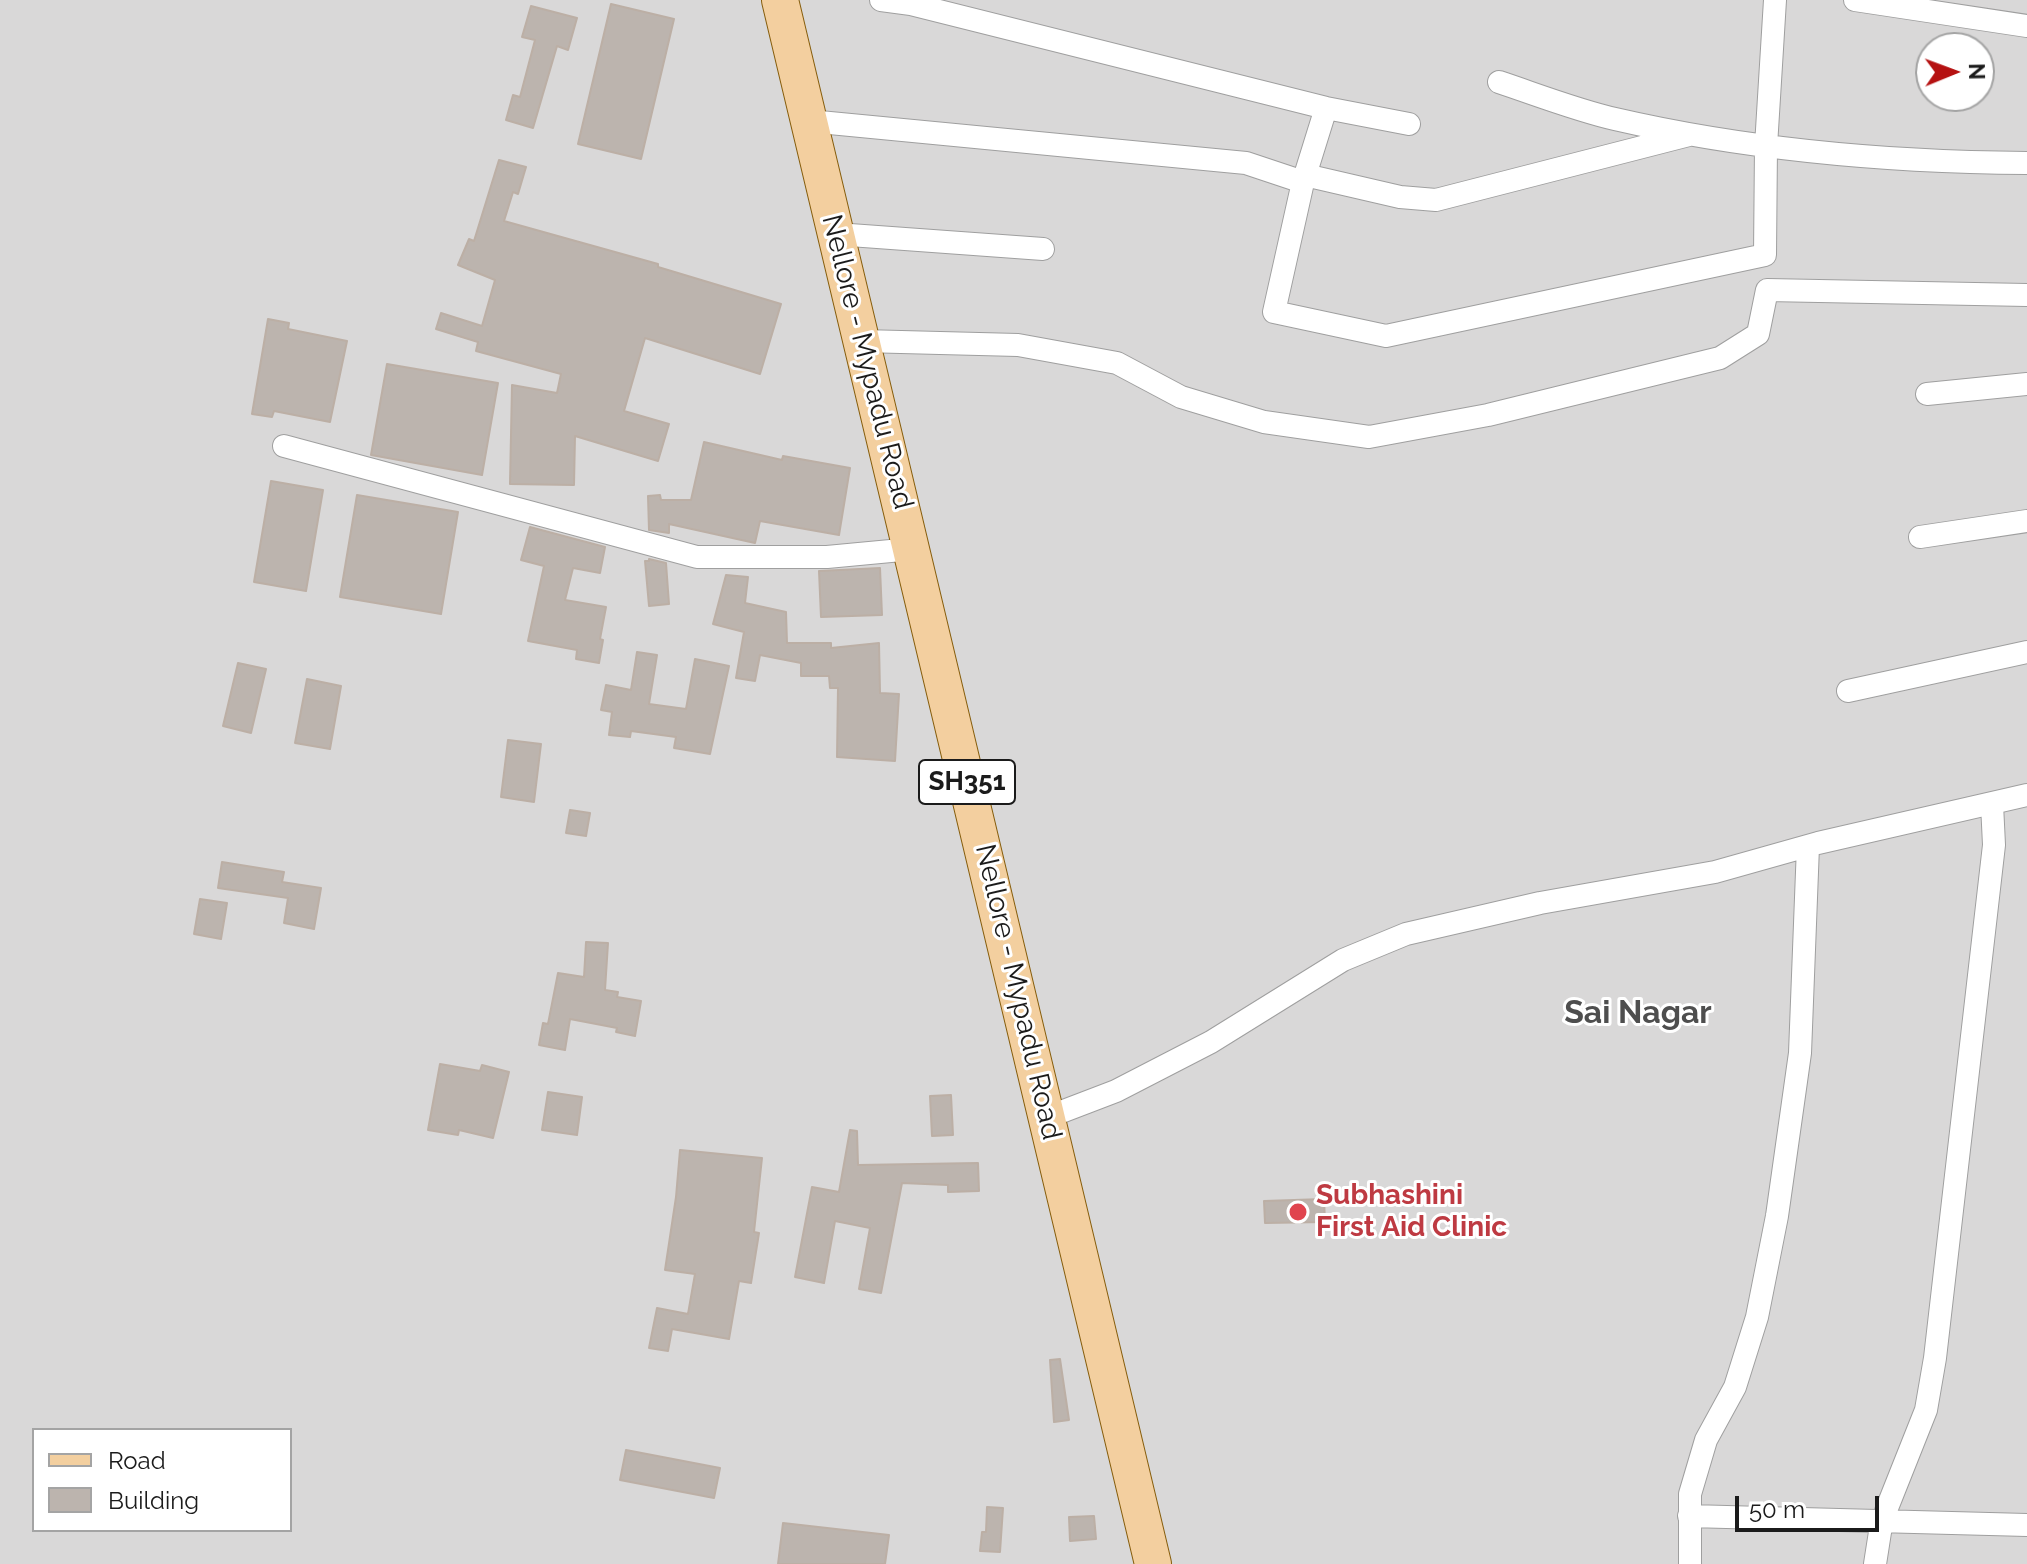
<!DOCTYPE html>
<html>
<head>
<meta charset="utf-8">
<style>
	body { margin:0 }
	#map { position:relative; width:2027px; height:1564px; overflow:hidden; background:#ece8e1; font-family:Raleway,sans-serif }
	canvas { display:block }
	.legend { position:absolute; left:32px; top:1428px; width:260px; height:104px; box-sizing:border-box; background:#fff; border:2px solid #a4a4a4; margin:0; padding:10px 14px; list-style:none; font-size:24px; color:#1b1b1b }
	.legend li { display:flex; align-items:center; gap:16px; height:40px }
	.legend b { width:40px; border:2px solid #a4a4a4 }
	.north { position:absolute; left:1915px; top:32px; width:80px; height:80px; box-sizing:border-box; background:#fff; border:2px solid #a4a4a4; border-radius:50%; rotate:89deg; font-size:22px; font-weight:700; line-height:32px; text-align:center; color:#1b1b1b }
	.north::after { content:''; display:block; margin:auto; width:28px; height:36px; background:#b51111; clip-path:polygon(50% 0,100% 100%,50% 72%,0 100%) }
	.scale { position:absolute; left:1735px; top:1496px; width:144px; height:36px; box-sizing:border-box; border:4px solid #1b1b1b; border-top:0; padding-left:10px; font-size:24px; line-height:28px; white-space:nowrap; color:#1b1b1b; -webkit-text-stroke:6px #fff; paint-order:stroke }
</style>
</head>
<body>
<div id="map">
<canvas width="2027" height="1564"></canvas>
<ul class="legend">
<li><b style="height:10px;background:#f3cf9f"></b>Road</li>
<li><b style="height:22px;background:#bcb4ae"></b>Building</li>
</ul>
<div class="north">N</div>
<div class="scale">50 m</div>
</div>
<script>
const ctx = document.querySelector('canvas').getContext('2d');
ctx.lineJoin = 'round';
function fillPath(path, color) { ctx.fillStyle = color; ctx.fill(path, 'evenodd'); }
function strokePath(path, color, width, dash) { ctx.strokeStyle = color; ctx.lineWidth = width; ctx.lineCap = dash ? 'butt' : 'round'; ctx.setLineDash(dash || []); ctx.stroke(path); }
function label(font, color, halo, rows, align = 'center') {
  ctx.font = font + ' Raleway,sans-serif'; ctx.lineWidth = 6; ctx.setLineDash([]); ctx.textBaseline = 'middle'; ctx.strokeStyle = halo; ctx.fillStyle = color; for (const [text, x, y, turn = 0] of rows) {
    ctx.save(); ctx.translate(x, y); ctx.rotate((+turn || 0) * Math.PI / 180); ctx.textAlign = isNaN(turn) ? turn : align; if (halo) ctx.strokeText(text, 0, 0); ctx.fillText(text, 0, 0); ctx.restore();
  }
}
fillPath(new Path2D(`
	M0,0H2027V1564H0ZM1931,48H1979V96H1931ZM34,1430H290V1530H34Z`), '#d9d8d8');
const building = new Path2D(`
	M611,4L674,19L641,159L578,144Z
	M531,6L577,18L568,50L557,46L533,128L506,120L513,95L520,97L535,40L522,37Z
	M499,160L526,167L518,194L513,192L504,221L658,264V267L781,304L760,374L645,338L624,411L669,424L658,461L575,436L574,485L510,484L512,385L557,393L561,374L476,351L478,342L436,329L441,313L482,326L495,280L458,265L469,239L474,241Z
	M268,319L289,323L288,329L347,341L330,422L274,411L272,417L252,414Z
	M387,364L498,383L482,475L371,455Z
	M704,442L782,460L783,456L850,468L839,535L760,521L755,543L669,524V533L649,530L648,496L660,495L661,500H691Z
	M271,481L323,490L306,591L254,582Z
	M357,495L458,512L441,614L340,597Z
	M530,527L605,547L600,573L573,568L565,600L606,607L600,639L603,640L599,663L576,659L577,650L528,641L544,566L521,560Z
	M649,559L666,563L669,604L649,606L645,561H649Z
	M880,568L882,615L821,617L819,571Z
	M726,575L748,577L745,603L786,612L787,643H831V648L879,643L880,693L899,694L895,761L837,757L838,688H830L829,676H801V663L760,655L755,681L736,678L744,632L713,624Z
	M637,652L657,655L649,704L686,709L695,659L729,666L710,754L674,748L676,737L631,731L630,737L609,735L612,712L601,710L606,685L631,690Z
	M238,663L266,669L251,733L223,726Z
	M307,679L341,686L330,749L295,743Z
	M508,740L541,744L534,802L501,797Z
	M570,810L590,813L586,836L566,833Z
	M222,862L284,872L282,882L321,888L314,929L284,923L288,898L218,888Z
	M200,899L227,903L221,939L194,934Z
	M586,942L608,943L605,990L618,992L617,997L641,1001L635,1036L616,1032L617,1028L570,1019L565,1050L539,1045L543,1023L548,1024L558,973L584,977Z
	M440,1064L480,1071L482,1065L509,1072L493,1138L459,1130L458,1135L428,1130Z
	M548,1092L582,1097L577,1135L542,1130Z
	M951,1095L953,1135L932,1136L930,1096Z
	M850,1130L857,1131L858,1165L978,1163L979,1191L948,1192V1185L902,1183L881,1293L859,1289L870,1228L835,1221L824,1283L795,1277L812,1187L839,1192Z
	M680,1150L762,1158L754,1232L759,1233L751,1283L739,1281L729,1339L672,1329L668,1351L649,1348L657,1308L688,1314L695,1274L665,1270L676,1197Z
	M1324,1199L1325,1222L1265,1223L1264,1201Z
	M1060,1359L1069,1420L1054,1422L1050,1360Z
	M626,1450L720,1468L714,1498L620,1480Z
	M987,1507L1003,1508L1000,1552L980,1551L982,1532H986Z
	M1094,1516L1096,1539L1070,1541L1069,1517Z
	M783,1523L889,1535L885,1564H778Z`);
fillPath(building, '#bcb4ae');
strokePath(building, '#bcafa5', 2);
const minor = new Path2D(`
	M881,0L911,4L1326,108L1409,124
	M1855,0L2027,26
	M1499,82C1538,95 1576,110 1615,119C1749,150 1890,162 2027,163
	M1326,108L1303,182L1274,312L1386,336L1765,255L1766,146L1775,0
	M809,121L1246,163L1303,182
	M1305,175L1400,197L1436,200L1689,135
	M836,234L1043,249
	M862,341L1018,345L1117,363L1181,397L1264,422L1369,437L1488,415L1720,358L1758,334L1767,290L2027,295
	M1927,394L2027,384
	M284,446L697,557H827L912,549
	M1920,537L2027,521
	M1848,691L2027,652
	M1048,1117L1116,1091L1211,1042L1343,960L1406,934L1540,903L1715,872L1818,843L2027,795
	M1689,1516L2027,1525
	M1690,1564V1494L1706,1440L1735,1387L1757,1317L1777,1216L1800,1053L1808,846
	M1875,1564L1880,1532L1887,1508L1926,1410L1935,1358L1994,845L1992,804`);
const primary = new Path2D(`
	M780,0L1153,1564`);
strokePath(minor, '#9f9f9f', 24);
strokePath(primary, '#865d0c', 38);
strokePath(minor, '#fff', 22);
strokePath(primary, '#f3cf9f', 36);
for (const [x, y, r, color] of [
	[1298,1212,10,"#e0444e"]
]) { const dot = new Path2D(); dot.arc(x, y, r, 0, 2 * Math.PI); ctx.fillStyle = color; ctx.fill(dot); strokePath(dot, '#fff', 3); }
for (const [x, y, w] of [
	[967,782,96]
]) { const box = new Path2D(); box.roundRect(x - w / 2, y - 22, w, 44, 6); ctx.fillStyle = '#fff'; ctx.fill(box); strokePath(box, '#1b1b1b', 2); }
label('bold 26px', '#1b1b1b', null, [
	["SH351",967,782]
]);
label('28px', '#1b1b1b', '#fff', [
	["Nellore - Mypadu Road",867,362,76],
	["Nellore - Mypadu Road",1018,992,77]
]);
label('bold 28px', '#be3a42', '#fff', [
	["Subhashini",1316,1196],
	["First Aid Clinic",1316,1228]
], 'left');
label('bold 32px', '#4e4e4e', '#fff', [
	["Sai Nagar",1638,1013]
]);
</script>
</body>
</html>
